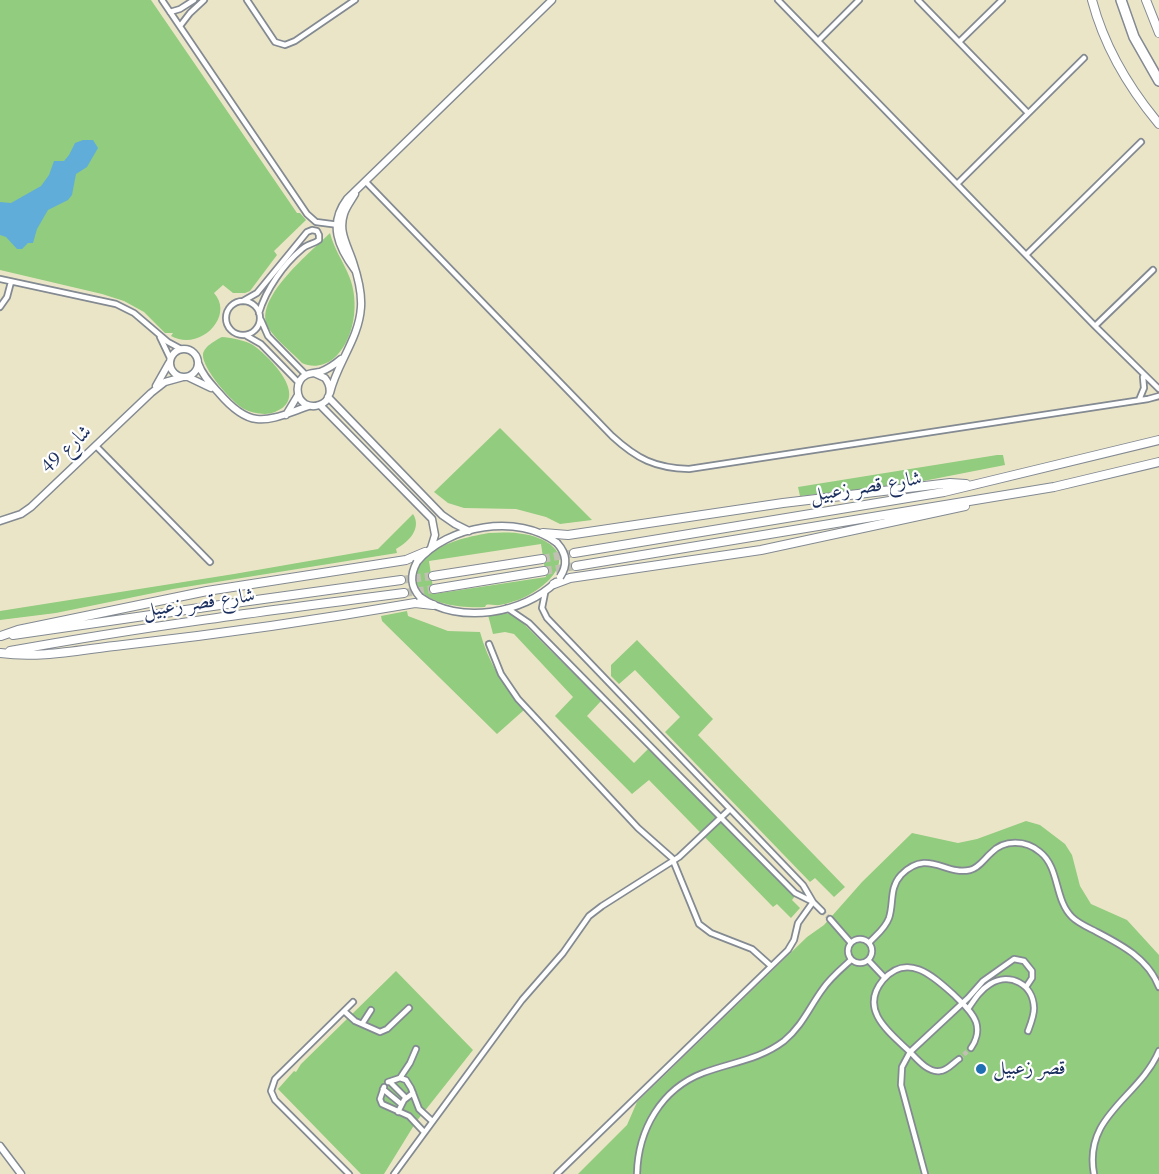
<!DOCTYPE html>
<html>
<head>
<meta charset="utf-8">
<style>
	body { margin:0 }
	canvas { display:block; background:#ebe5c7 }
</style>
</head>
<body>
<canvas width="1159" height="1174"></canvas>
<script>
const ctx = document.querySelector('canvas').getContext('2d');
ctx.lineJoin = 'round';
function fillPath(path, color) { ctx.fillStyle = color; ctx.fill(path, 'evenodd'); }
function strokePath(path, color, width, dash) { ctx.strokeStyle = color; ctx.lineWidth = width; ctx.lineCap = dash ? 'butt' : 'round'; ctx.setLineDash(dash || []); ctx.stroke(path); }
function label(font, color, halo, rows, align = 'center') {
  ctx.font = font + ' Cardo,Amiri,serif'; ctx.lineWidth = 4.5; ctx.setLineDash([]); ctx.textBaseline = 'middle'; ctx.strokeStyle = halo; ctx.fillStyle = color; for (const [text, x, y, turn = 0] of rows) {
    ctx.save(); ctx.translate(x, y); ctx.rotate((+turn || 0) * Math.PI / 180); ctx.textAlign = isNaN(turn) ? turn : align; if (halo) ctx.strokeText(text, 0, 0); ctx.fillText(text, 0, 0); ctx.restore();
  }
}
fillPath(new Path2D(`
	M0,0H151L297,213H300L306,220L274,251L277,255L250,291L245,293H233L223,285L214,293C235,316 200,352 171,336L173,333H165L144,312L124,301L102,294L0,270Z
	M330,233C334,249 343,261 349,276C360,301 355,341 333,359C324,366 312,368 302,363C293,353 272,337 267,325C255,297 312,251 330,233Z
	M222,337C229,337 247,341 253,345C270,357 311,398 275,412C266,416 252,413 244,409C232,403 202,368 203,355C203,347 216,340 222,337Z
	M500,428L592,520L560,524L546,517L516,509L464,508L448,503L434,492Z
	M997,455H1003L1005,465L908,484L800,496L798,487Z
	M413,514C422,528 409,542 396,549L397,553L173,589L56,613L0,620V611L234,574L378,549Z
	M489,533C508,532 528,532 545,541C581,561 540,592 518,600C511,602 501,606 495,605C492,605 489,604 486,605L485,607C466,608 420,606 416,580C415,572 419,565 425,559C441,542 467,537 489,533ZM541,544L546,577L434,594L429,561Z
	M407,611L408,616L448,631L480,632C488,662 504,687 524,710L497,734L382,621L381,616Z
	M502,612L516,616L601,701L587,716L634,763L648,749L795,896L792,900L800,908L791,918L777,904L773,907L649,780L632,794L555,716L573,697L514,634L505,632L493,634L488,615Z
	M637,640L713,719L698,735L845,887L834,897L815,878L810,882L665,732L680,717L635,670L619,684L611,676V665Z
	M1026,821L1040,825L1065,844L1072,855L1080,886L1091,904L1127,920L1159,955V1174H578L627,1125L637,1102L807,937L824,925L862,882L912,833L958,843L977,839Z
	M396,971L473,1050L416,1122L384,1174H361L278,1089L294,1071L296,1072L301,1064Z`), '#92cc7f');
fillPath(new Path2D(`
	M83,140H93L98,148L87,167L76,174L72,195L68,200L48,210L37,229L33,243H28L22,249H17L6,237L0,235V202L11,203L41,186L49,175L54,161H64L69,155L75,143Z`), '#61adda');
strokePath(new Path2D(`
	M822,911L830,919
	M959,1059L971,1048`), '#c1c1b2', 4.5, [4.5, 2]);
strokePath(new Path2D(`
	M542,559L574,553
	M544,571L576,566
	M401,580L433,576
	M404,593L434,589`), '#c1c1b2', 8, [8, 4]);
const minor = new Path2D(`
	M162,0L307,214L316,222L339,225
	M247,0L275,42L285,45L295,41L355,0
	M778,0L1095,326L1159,389
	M918,0L1028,113
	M170,12L180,9L194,0
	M180,26L190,13L204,0
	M818,41L859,0
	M959,42L1002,0
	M366,182L612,436C637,459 655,468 689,469L1148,399L1159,396
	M957,184L1084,58
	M1026,255L1141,142
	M0,279L116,304L134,313L168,342L181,349
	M226 318a17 17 0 1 1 34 0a17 17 0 1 1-34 0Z
	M243,301L257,293L307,232L312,230L317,231L319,235V240C314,244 307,244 302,249C284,264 266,289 259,313
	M0,307L7,297L11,282
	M261,320L268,336L306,375
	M1095,326L1153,270
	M247,336L261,344L299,383
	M160,337L170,358
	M1139,400L1144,388L1143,377
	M96,446L210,562
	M545,593L542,608L547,618L803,885L813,902
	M507,608L529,623L795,893L813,902L822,911
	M489,644L501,674L518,699L638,828L672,858L699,924L711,933L752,949L771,966
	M830,919L851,943
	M848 951a12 12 0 1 1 24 0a12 12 0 1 1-24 0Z
	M869,943C876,935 885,929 889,918C894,903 889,888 901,875C928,848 945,876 970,870C979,868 984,859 991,853C1004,839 1026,840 1040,852C1060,868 1054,899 1072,917C1078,923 1087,927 1095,931C1120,944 1148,958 1159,987
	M868,960L885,978
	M968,1009C974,1000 980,990 990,984C1010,972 1033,984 1034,1008C1034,1016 1031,1023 1028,1031
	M344,1011L355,1021L380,1032L387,1029L409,1008
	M362,1024L371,1010
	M959,1059C953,1063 947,1071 940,1071C928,1073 917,1059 910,1052C890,1033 858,1010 883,980C907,952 933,976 953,994C961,1002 972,1011 976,1022C979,1031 976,1041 971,1048
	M400,1078L410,1063L416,1049
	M388,1082L400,1078L406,1080L411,1088L419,1109L432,1121
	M390,1082L406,1098
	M384,1087L380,1099L382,1104L409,1116L424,1132
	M383,1089L401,1104
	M398,1112L404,1100L413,1093
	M349,1174L275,1100L271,1091L275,1079L353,1002
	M394,1174L522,1000L563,953L589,916L602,906L679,857L730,809
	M557,1174L788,950L794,940L798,923L813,902
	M637,1174C638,1130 661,1089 703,1073C732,1062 759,1060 784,1041C802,1026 809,1008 822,990C830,978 841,969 851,960
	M925,1174L901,1085L902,1067L910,1052L968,998L983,981L1014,959L1024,961L1032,971V978L1026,987
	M1094,1174C1083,1115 1139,1098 1159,1051`);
const tertiary = new Path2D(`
	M355,270C338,247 328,224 347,199L552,0
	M170 363a14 14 0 1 1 28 0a14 14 0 1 1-28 0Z
	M198,363C202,375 211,384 219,393C252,432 268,420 309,406
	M314,373L325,378C332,387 332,401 319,405C314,407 309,406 305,404C295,397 295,381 306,375C310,373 315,373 320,372C328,369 334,365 341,359
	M188,377L211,388
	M156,386L169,363
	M330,393C337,363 359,339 361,307C362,292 358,277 353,262C348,246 338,232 344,214C346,207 351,201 355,194
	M328,397L442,515L455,524L469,531
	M320,405L432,519L435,535L431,548
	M286,415L298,395
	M0,521L21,514L31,507L151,393L165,382L183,377
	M417,562C447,525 519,513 557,543
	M420,597C459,625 523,614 556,582
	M0,1146L21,1174`);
const primary = new Path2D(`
	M1092,0C1104,46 1129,88 1159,124
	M1146,0L1159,33
	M543,533L568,535L783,503L950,483L966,484
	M574,553L944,492L1159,440
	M576,566L1054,487L1159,462
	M433,576L542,559
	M554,584L570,578L761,550L965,506
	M434,589L544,571
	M13,635L213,606L401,580
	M1,636L18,630L207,591L406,560L425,552
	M10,651C141,627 272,610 404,593
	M0,653C41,659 83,649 123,645C221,634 318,620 415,603L433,605`);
const motorway = new Path2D(`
	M1121,0L1134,37L1159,81`);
strokePath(minor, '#838a92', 8);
strokePath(tertiary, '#838a92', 9);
strokePath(primary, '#838a92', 10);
strokePath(motorway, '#838a92', 12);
strokePath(minor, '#fff', 4.5);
strokePath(tertiary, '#fff', 6);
strokePath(primary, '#fff', 8);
strokePath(motorway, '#fff', 9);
const tertiaryBridge = new Path2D(`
	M557,543C567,554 568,565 560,577
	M417,562C410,575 410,586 420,597`);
strokePath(tertiaryBridge, '#838a92', 9, []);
strokePath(tertiaryBridge, '#fff', 6);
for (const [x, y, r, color] of [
	[981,1069,6,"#1f6fb2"]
]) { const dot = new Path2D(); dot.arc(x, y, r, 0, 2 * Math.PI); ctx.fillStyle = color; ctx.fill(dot); strokePath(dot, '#fff', 2); }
label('20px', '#1b2f5e', '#fff', [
	["شارع 49",67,450,-43],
	["شارع قصر زعبيل",866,488,-9],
	["شارع قصر زعبيل",199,604,-8]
]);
label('20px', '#1b2f5e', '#fff', [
	["قصر زعبيل",993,1069]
], 'left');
</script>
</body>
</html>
